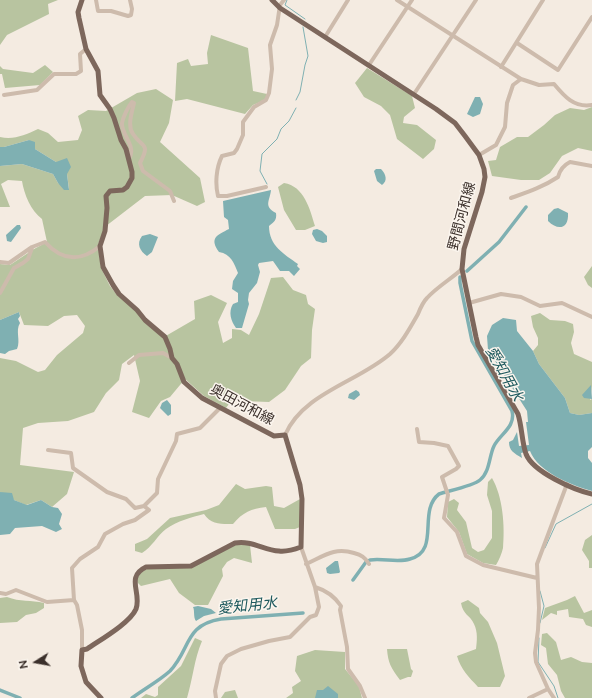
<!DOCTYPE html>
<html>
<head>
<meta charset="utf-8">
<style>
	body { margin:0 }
	#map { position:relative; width:592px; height:698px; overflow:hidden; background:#f4ebe1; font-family:Raleway,sans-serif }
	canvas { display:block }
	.north { position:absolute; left:16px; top:642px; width:40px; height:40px; -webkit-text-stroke:3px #fbf5ee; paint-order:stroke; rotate:259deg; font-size:11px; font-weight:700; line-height:16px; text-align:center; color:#3b302b }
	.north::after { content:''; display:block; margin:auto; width:14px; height:18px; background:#3b302b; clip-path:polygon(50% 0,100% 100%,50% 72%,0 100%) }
</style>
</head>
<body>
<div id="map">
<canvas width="592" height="698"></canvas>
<div class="north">N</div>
</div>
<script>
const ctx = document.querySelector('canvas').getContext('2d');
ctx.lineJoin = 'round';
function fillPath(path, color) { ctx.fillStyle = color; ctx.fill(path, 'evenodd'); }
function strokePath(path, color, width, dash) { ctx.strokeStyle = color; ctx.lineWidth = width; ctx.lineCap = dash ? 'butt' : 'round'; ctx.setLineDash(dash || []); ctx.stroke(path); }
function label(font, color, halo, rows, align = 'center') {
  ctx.font = font + ' Raleway,"Noto Sans JP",sans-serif'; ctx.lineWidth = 3; ctx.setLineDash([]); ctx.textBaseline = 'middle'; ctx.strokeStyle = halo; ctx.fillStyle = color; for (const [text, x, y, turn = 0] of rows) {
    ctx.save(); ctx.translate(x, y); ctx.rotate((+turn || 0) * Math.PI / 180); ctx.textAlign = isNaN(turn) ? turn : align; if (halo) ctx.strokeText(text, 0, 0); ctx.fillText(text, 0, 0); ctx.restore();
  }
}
fillPath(new Path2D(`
	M0,0H58L48,4L49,14L7,35L0,45Z
	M211,35L248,48L253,91L267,94L265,100L253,105L245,114L187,99L175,101L177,63L188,59L191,66L208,64L207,53Z
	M45,65L53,72L40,85L5,88L2,74H0V66L3,69L33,73Z
	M367,68L412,96L415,108L404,117L403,123L417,125L436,140L434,149L423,159L397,139L390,115L381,106L364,97L355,83Z
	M156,89L173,100L169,123L160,142L200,178L205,202L197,206L172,195L145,196L106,226L98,244L101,268L110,286L117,295L135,310L164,337L195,319L194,301L211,295L227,303L218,322L223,343L232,338V329L241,330L249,335L259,314L271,278L283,277L293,290L306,295L308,304L315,309L312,330L311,358L301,366L285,390L269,402L242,401L234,397L226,408L204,396L185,379L170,397L161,401L149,418L132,412L140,381L134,355L122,364L119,380L106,393L94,412L68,421L38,423L23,428L20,465L74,472L67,494L52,507L41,500L26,505L14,500L0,492V358L16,361L38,372L45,370L57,355L83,333L85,326L77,315L64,316L48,326L24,325L19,312L0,320V264L10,265L34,249L47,242L42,219C31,211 24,194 22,181L8,180L1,184L10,207H0V166L22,164L53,174L58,183L69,189L67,174L56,162L35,149L29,140L4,147H0V137C14,140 25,135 38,129L48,133L58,142L78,140L82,130L78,116L88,110L106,111L137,93Z
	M592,107V151L578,148L562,156L550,173L539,180H521L492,176L488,161L496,160L500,147L517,137H528L544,125L555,115L570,108L584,110Z
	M284,183C304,186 310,209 315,226L305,230H296L284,210L278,187Z
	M592,266V288L588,285L584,277Z
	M540,313L550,320L565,321L573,324L574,332L571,343L574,354L592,362V386L590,400L592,399V413L579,415L570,413L565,398L539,364L533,351L538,345V338L533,327L531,316Z
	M492,478C503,497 505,526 503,548C502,553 499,560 496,565L483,563L467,554L459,532L447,517L448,502L454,499L459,503L457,510L466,522L472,548L478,552L484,550L492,538V511L487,495L488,482Z
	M236,484L245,489L266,486L272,487L274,506L284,508L300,499V527L295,529H275L266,507C251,509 243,512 233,524C222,524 211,525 204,514C192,517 177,521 166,529C157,536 152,547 142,553L135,551V544L147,539L170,518L206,510L219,505Z
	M592,535V568H589V561L582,550L585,540Z
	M235,544L250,545L252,563L234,558L227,562L222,569L223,576L208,605H195L179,593L170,579L141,586L136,581L140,573L147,569L190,567Z
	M575,596L584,613L592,610V627L586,625L583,619L569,617L568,609L557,611V615L551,613L542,620L545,608L567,600Z
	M7,597C20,602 31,600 44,603V608L36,613L26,615L17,622L0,623V598Z
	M468,600L479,608L480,613L488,622L497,643L505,676L500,687H478C469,677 461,670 457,656L476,649C477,641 478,632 474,624C470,615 463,615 461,603Z
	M547,633L556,642L561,660L571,657L582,662L592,663V698H565L561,691L557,675L548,664L546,648L541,645L542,634Z
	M195,638L202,641C194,660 193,678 187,698H141L146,694L155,697L158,695V687L181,666Z
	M387,649H407L411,669L413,671L411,677H408L400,680C391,668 388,663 387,649Z
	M315,650L345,652V669L359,686L362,698H286L293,693L292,687L301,681L295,671L297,656Z
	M235,690L238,698H221L225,692Z`), '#b8c4a0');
fillPath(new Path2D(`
	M475,97H480L483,104L480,114L473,117L467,114Z
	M29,140L35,142V149L56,162L67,158L71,167L67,174L69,190H64L58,183L53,174L22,164L0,166V147H4Z
	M376,169H381C386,174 388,181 382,185L377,181L374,171Z
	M271,190C270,201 263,206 276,213C277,220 274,222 269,226C269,246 284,254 298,264L297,266L300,269L294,276L289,271H280L273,261L259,263L258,265L260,272L257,283L249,293L248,300L249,304L242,328H236C231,321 228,312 233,304L238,302V293L232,289L233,281L238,273C234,263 231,254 219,252C209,238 217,235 229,229L228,220L224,217L223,201Z
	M558,208L568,213C569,229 558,231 548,221V215L554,209Z
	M17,225H20L21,228L11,242L7,241L6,235Z
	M317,229L322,231L327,236V242L323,243L316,241L312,234L313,230Z
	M150,234L158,237L152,252L147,256C140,251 136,244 142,236Z
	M19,312L20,316L18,319L20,323C15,331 21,340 17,349L9,351L5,354L0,353V320Z
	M503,318L516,320L517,331L533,351L539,364L565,398L570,413L579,415L592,413V447L588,451V458L592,463V491C571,485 538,472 530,451L521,453L522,458C514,453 509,451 509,442L513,440L517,432L519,446L529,445L526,422H528L527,411L488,350L487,336L492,325Z
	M591,385L592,399L584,398L582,395Z
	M356,390L359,392L360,395L354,400L348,398L349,394Z
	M167,400L171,405V414L168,416L160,408L162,403Z
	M0,492L12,493L14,500L27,505L41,500L52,507L58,508L62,514L59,524L62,529L56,532L42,526L15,528L10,534L0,535Z
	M335,561H338L340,572L339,573L330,574L327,573L326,568Z
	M198,606L211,609L216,613L204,616L196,621C193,617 195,611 193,607Z
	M328,686L338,694V698H315L317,690H323Z`), '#7fb0b2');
strokePath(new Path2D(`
	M287,0L285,5L305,19
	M296,100L300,92L305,65L308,56L303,27
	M267,184L260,171L262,154L277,139L281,129L289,121L296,108
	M545,548L556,524L592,504
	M540,591L544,606L540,623
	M539,638L538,662L554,686L558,698`), '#7fb0b2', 1);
strokePath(new Path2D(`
	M467,271L499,242L526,207
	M353,580L366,562L370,560C383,558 398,563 410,559C441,551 417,511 439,494C448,491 473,486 480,480C490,472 489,456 494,446C500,434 516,427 512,411L472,341L460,283V277
	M0,690L20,698
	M132,698C144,689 159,681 170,671C191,649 184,625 221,619L303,613`), '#7fb0b2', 3.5);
strokePath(new Path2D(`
	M96,0L98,11H111L128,16L131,15L132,9L130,0
	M397,0L521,79L539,85L554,84C564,96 574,108 592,105
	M325,37L348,0
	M517,43L558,70L592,17
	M369,65L412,0
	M501,67L543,0
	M414,94L476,0
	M4,95L37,90L54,74H76L81,71L80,54L86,49
	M479,155L496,145L505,127L507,103L513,85L521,79
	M129,159C137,146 121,135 122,123C123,117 128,107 132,102L134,103C132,112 127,126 133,134C142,148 151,142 140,163L143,171L170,191L174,201
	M266,187L227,196H218C215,184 216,168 222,156L234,153L237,149L243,135V122L254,107L266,100L269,93L272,69L270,45L277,25L280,5L284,0
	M511,198C528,192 543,187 558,177C560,169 564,165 570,162L592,166
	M0,262L9,263L32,247L45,242C62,261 81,262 100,246
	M0,293L14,268L23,263L28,259L32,248
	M469,303L501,294L521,297L540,306L562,303L592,317
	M129,363L139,355L163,353L172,358
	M417,429L419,442L434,443L448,446L459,466L456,469L442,477L448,495L444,518L457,532L466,556L483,565L537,578
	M285,435C303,393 358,382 390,354C402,343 410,328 418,314C420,309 423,302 427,298C437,287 451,279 462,269
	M48,450L71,453L73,468L107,492L126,499L135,508L144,506L157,493L158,479L176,441L177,434L200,428L219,409
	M306,564C324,556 334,547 354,553C361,555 365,557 369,564
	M315,587C325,590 335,597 341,606L340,610L347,647L348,669L360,686L365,698
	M0,593L6,594L16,590L47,602L74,600
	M82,650V630L77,605L74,600L72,568L80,559L98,547L105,534L123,524L135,520L149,510L144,506
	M216,698L215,691L221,664L227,656L241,649L269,641L290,637L310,617L316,615L319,607L315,587L301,547
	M529,698L548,689
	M554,698L548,689L536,662L535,653L538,630L539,608L537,564L567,484`), '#cdbbac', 4);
strokePath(new Path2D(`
	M82,0L78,12L79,18L86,49L98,71L100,95L110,109L114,118L121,140L126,149L132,172V178L127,187L123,190L110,191L106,196L107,208L105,231L100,246L103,267L113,285L119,294L137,310L145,320L165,337L170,349L172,358L177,364L184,382L202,398L274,436L285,435L300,485L302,499L301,547C293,550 287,552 279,551C264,550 251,540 235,543L191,566L146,567C125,577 142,593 136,609C130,623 100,640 87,649L82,650L81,666L86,682L101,698
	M272,0L280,8L436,109L455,123L465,136L479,155L484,169L485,177L482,192L464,249L462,269L476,337L478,345L518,414C522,427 522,443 526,454C533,472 574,490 592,494`), '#7d675c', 5);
label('14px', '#3b302b', '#fbf5ee', [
	["野間河和線",462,216,-75],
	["奥田河和線",242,405,28]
]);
label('italic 15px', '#1f5a5e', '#fbf5ee', [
	["愛知用水",504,374,61],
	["愛知用水",247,606,-6]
]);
</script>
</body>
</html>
